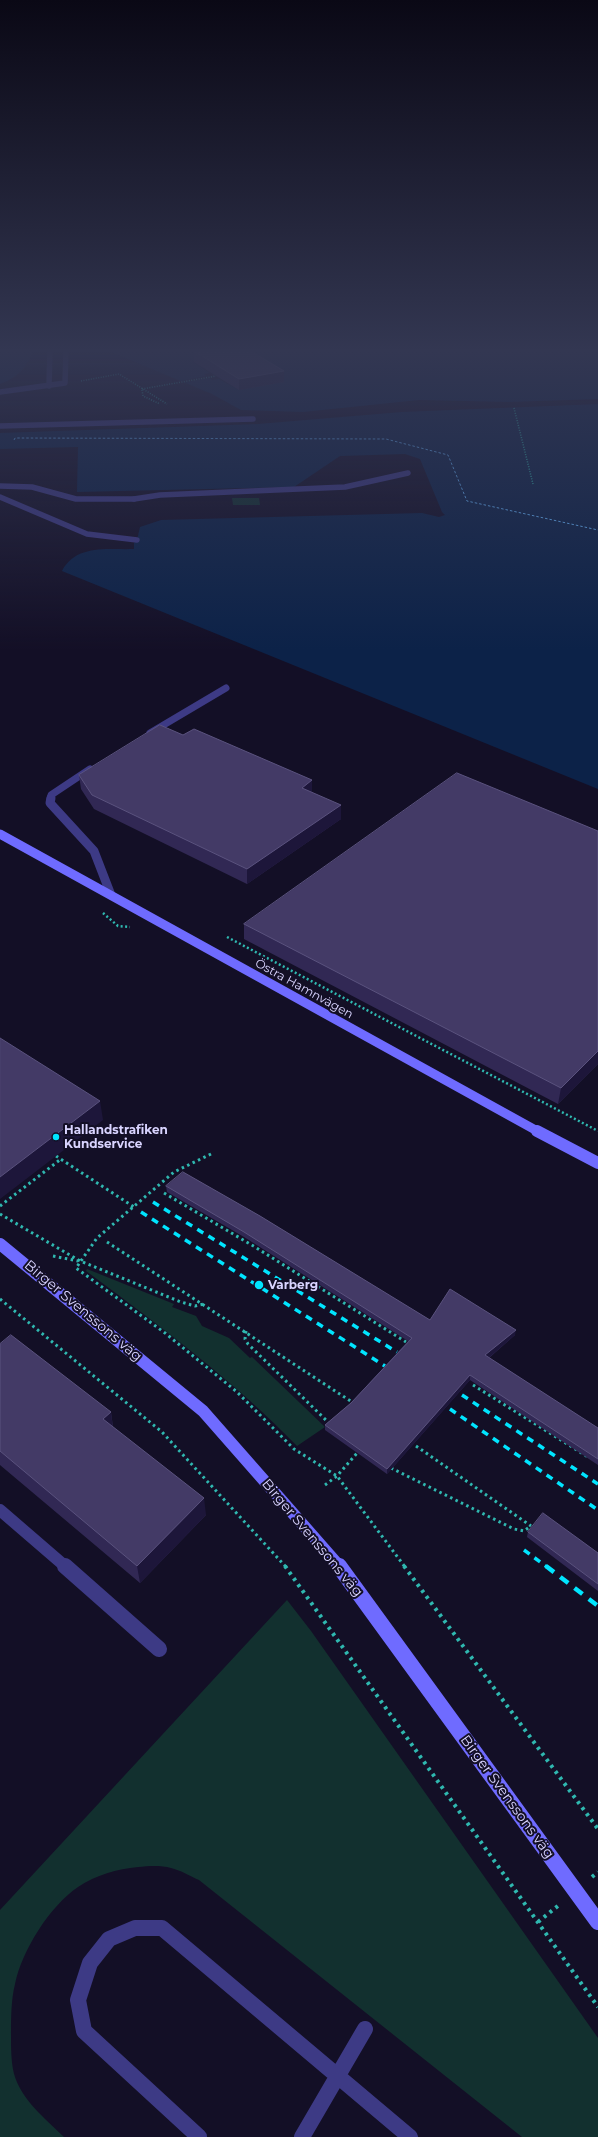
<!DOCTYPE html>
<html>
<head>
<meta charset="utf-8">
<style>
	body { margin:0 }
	canvas { display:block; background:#130f26 }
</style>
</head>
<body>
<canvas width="598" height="2137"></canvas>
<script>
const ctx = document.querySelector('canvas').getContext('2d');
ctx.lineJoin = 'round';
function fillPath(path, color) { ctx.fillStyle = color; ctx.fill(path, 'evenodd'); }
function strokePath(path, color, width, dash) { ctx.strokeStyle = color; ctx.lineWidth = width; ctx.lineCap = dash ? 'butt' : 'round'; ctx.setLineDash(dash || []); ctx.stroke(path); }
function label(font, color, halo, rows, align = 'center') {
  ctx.font = font + ' Montserrat,sans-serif'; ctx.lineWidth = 4; ctx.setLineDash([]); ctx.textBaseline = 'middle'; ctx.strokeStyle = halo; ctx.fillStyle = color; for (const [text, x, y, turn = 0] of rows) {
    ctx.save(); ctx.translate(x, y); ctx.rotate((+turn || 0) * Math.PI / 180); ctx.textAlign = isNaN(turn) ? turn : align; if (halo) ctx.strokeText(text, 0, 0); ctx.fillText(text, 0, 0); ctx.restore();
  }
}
fillPath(new Path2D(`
	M232,498H259L260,505H233Z
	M87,1269L174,1304L172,1307L196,1316L202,1326L229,1338L250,1358L252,1357L325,1427L297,1446C233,1380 160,1326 86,1271Z
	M287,1600L311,1631L598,2038V2137H522L199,1880C190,1876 180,1870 171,1868C161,1865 148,1866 138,1867C117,1869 96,1875 78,1887C50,1906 22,1950 15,1984C11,2000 11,2018 11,2035C11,2047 11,2062 14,2074C22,2101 45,2118 64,2137H0V1910Z`), '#12302f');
fillPath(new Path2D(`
	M0,350H34C27,368 17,378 0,384Z
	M106,350H598V399L509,402L419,400L303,412L241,410L212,394Z
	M598,404V789L62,571C76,544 108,550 134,549V543L137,540L140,527L161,520L422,513L439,517L445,515L442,512L420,459L405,454L340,456L294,487L77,492L78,447L0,449V433L258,424L402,412Z`), '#0c2248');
fillPath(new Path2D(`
	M193,362H194L239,390L219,379L212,380L209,378L181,383L177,382L206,376L204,374L210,373Z`), '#130f26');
strokePath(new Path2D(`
	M14,440L15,438L386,439L448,455L467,501L598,530`), '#62b6ff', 1, [2.5, 2]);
strokePath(new Path2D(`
	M81,381L119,374L167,404
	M142,389L216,376
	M142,390L143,396L160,404
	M514,408L533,484`), '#2fb8b0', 1.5, [1, 1.5]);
strokePath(new Path2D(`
	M103,913L118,926L130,927
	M227,937L598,1131`), '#2fb8b0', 2.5, [2, 2.5]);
strokePath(new Path2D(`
	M211,1154L174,1172L97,1238L76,1268L165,1333L237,1392L294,1449L337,1476L405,1567
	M56,1156L134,1207
	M164,1193L255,1247L406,1342
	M0,1206L61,1159
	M0,1214L80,1261L181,1302L195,1306L204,1304
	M107,1242L352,1402
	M53,1256L78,1261
	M0,1299L162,1432L286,1567
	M246,1331L245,1339L248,1344L330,1424
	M473,1385L588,1457
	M416,1446L531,1526
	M391,1468L514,1529L524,1531L531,1526
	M325,1485L337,1476L358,1452`), '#2fb8b0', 3, [2.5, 3.5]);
strokePath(new Path2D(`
	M285,1566L598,2007
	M404,1566L598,1829
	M592,1877L598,1872
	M538,1922L559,1905`), '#2fb8b0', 4, [3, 4.5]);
strokePath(new Path2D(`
	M0,497L87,534L137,540
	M134,499L160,495L345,487L408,473`), '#3d3a85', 5.5);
strokePath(new Path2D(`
	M150,733L226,688
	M50,799L51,795L90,769`), '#3d3a85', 7);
strokePath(new Path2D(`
	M51,798L50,803L94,851L111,895`), '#3d3a85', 9);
strokePath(new Path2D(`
	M0,1510L66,1567`), '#3d3a85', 12);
strokePath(new Path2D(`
	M65,1566L159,1649
	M199,2137L84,2031L78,2000L90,1963L109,1939L135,1928H162L410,2137
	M302,2137L365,2029`), '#3d3a85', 16);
strokePath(new Path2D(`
	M49,386L50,350
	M0,392L65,383L66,350
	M0,426L253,419
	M0,486L32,487L76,499H134`), '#3d3a85', 5.5);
strokePath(new Path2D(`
	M0,834L539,1132`), '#6f6bff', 9);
strokePath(new Path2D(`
	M537,1131L598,1163
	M0,1244L203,1411L340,1567`), '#6f6bff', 12);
strokePath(new Path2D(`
	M339,1566L598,1922`), '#6f6bff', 16);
strokePath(new Path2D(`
	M153,1202L397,1352
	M141,1212L385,1366
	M462,1395L598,1484
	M450,1409L598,1510
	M524,1550L547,1567`), '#00e5ff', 3.5, [7, 6]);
strokePath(new Path2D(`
	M546,1566L598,1606`), '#00e5ff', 4.5, [10, 8]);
fillPath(new Path2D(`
	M194,351L284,371V382L239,390L194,362Z
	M183,735L312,780V792L341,819L247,884L94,809L81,789L79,775Z
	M598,831V1064L558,1104L244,939V924Z
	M166,1186L430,1320L515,1335L489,1358L598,1428V1465L470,1380L387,1474L325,1430V1425L351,1403L408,1341L244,1237L167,1192Z
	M0,1344L111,1412L113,1427L206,1515L140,1583L0,1465Z
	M528,1532L598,1553V1591L527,1537Z`), '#312854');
fillPath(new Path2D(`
	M284,371V382L239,390V379Z
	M312,780V795L302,788Z
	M341,805V819L247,884V869Z
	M598,1051V1064L558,1104L561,1088Z
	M100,1101L103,1120L0,1199V1177Z
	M516,1330L515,1335L485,1361V1355Z
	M470,1375V1380L387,1474V1469Z
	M111,1412L113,1430L103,1419Z
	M204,1498L206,1515L140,1583L137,1566Z`), '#1d163a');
const building = new Path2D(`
	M198,350H249L284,371L239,379L194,351Z
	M160,725L183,735L194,729L312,780L302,788L341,805L247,869L92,795L79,775Z
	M457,773L598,831V1051L561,1088L244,924Z
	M0,1038L100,1101L0,1177Z
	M183,1172L260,1216L430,1320L450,1289L516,1330L485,1355L598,1428V1459L470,1375L387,1469L325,1425L351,1403L412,1338L244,1232L166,1186Z
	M11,1335L111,1412L103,1419L204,1498L137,1566L0,1451V1344Z
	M543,1513L598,1553V1584L528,1532Z`);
fillPath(building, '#433a66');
strokePath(building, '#5a527e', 1);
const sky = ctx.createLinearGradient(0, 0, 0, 650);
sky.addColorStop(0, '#0a0815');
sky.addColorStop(0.54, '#333752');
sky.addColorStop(1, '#33375200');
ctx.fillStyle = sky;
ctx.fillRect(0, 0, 598, 650);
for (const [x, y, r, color] of [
	[56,1137,4,"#00e5ff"],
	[259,1285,5,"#00e5ff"]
]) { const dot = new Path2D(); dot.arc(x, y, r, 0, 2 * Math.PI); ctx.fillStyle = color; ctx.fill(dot); strokePath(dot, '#130f26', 1.5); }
label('12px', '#d9d4ff', '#130f26', [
	["Östra Hamnvägen",304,989,29]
]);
label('bold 12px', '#d9d4ff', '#130f26', [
	["Hallandstrafiken",64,1130],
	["Kundservice",64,1144],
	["Varberg",268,1285]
], 'left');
label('14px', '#d9d4ff', '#130f26', [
	["Birger Svenssons väg",83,1311,40],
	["Birger Svenssons väg",312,1538,50],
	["Birger Svenssons väg",507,1797,54]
]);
</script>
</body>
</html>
